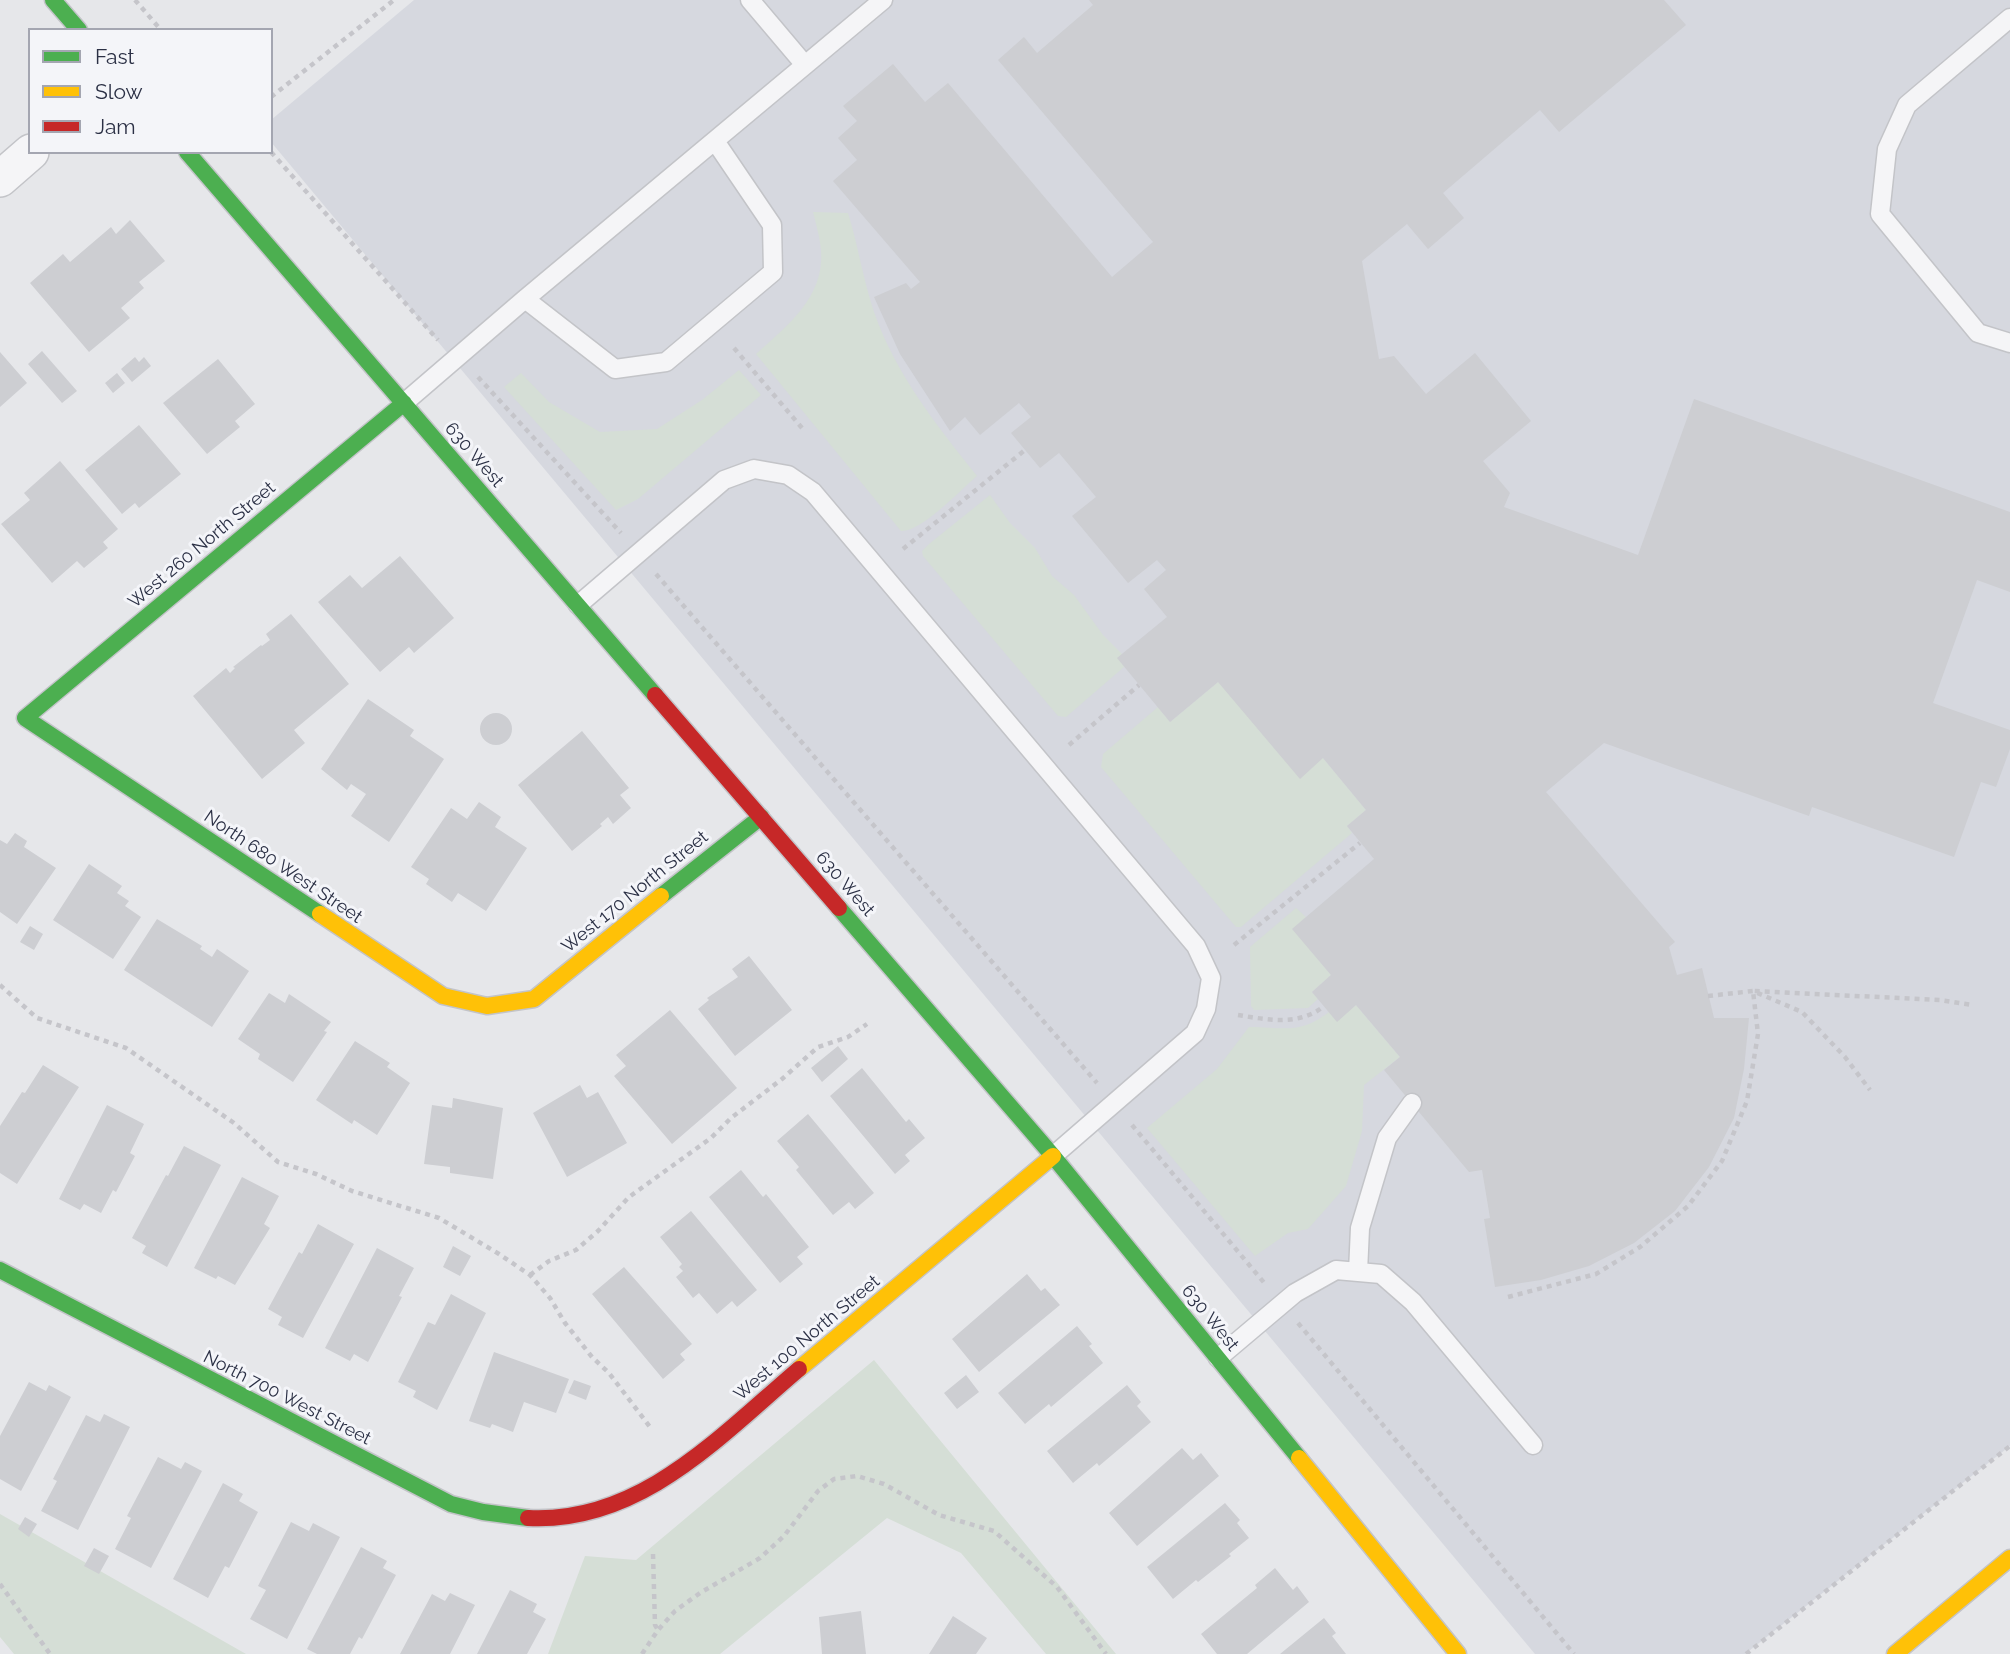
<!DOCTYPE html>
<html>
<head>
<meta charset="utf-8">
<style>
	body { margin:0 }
	#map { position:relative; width:2010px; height:1654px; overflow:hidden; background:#e6e7ea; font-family:Raleway,sans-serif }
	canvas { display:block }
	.legend { position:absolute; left:28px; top:28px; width:245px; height:126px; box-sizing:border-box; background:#f4f5f9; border:2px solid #a4a6b1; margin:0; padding:9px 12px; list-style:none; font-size:21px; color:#2b3045 }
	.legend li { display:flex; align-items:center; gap:14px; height:35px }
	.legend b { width:35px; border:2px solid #a4a6b1 }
</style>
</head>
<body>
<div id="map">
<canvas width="2010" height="1654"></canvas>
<ul class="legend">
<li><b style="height:9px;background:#4caf50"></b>Fast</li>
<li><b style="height:9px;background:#ffc107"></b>Slow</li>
<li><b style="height:9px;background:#c62828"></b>Jam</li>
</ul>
</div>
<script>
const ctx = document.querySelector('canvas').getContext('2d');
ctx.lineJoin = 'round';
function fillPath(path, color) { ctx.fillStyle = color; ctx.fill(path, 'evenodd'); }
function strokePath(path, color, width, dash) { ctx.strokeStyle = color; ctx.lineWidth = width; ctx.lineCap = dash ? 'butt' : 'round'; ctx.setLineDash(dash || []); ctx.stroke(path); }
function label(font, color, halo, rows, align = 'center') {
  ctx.font = font + ' Raleway,sans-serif'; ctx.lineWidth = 6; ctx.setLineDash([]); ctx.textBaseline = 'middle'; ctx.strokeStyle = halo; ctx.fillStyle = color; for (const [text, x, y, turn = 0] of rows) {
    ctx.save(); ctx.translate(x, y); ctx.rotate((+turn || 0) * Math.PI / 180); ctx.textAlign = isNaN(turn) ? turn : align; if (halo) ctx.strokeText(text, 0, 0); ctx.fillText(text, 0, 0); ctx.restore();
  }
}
fillPath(new Path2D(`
	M414,0H2010V1446L1745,1654H1535L271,142V120Z`), '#d6d8df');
fillPath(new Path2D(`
	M813,212L848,213C858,245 863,279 874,312C895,373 937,426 977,476C960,490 922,532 901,531L756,354C787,326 825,297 821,250C820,238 816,224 813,212Z
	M739,370L761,395L638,499L616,510L504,387L521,373L549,402L600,432L657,429L702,400Z
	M990,495L1010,523L1035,548L1052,576L1074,595L1103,635L1122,654L1124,667L1066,717L1058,716L923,556L922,551L929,544Z
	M1218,682L1323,758L1366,810L1347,826L1352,833L1241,927H1236L1101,767L1103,754L1158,707L1170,722Z
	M1296,908L1306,917L1293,929L1331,975L1312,992L1318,999L1308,1008L1254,1010L1251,1006L1250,947Z
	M1356,1005L1400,1057L1364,1085L1362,1131L1346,1186L1308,1229L1288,1233L1255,1256L1147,1128L1217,1069L1249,1027C1284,1027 1299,1035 1329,1012L1337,1021Z
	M874,1360L1116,1654H1046L961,1553L887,1518L720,1654H548L585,1556L636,1560Z
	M0,1514L246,1654H14L0,1637Z`), '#d5ded6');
fillPath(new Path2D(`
	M1089,0H1664L1686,25L1559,132L1540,110L1443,193L1464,218L1428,249L1407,224L1362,261L1379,359L1394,356L1426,394L1475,353L1531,421L1483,461L1510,493L1504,507L1638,555L1694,399L2010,512V592L1977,580L1933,703L2010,730V749L1996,787L1981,782L1954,857L1812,807L1809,816L1604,743L1546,792L1675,942L1669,947L1677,975L1702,968L1714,1018H1749L1744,1069L1734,1118L1709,1167L1675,1211L1634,1243L1589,1266L1541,1280L1495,1287L1484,1219L1490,1218L1482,1170L1469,1172L1384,1070L1400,1057L1356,1005L1337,1022L1312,992L1331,975L1292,929L1374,859L1347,826L1366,810L1323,758L1300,779L1218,682L1170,722L1117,658L1167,617L1144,589L1166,570L1157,560L1128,583L1072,516L1096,497L1059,453L1040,468L1011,433L1031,417L1019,403L980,435L965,417L950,431L900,354L874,297L906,283L911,289L920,282L833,181L857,160L838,138L857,121L843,106L893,64L925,102L948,83L1112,277L1153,242L998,60L1024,37L1037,53L1093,5Z
	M130,220L165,261L139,282L144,288L121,308L130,318L89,352L30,283L63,254L70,262L111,227L116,234Z
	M42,351L77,391L62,403L28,364Z
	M0,352L27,383L0,407Z
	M135,357L139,362L144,357L151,366L132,382L121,369Z
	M218,359L255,404L235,421L240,427L207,454L163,403Z
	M117,373L125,383L113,393L105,383Z
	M139,425L181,474L139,508L135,503L122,514L85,470Z
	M60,461L118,529L103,542L108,548L84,568L77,561L52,583L1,524L30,500L24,493Z
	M400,556L454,618L414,653L409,647L380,672L318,602L350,575L362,588Z
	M291,614L349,684L294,730L305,743L262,779L193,696L226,668L230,673L235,668L233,667L261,645L262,646L270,640L266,634Z
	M368,699L414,730L410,736L444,759L389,842L351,816L366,794L351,784L347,790L321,769Z
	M480 729a16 16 0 1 1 32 0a16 16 0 1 1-32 0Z
	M582,731L629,788L620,795L631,808L613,824L608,817L600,824L602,826L572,851L518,785Z
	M479,802L501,817L495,827L527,848L486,911L458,893L452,902L426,884L429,879L411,867L451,808L467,819Z
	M15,833L27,841L24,847L56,868L17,924L0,912V840L7,844Z
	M89,864L122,886L117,893L129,901L125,906L141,917L113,959L53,920Z
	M157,919L202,946L200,949L212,957L217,949L249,971L212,1027L124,970Z
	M30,926L43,934L34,950L20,942Z
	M749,956L792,1010L735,1056L698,1009L709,1000L707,998L738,977L732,969Z
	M269,993L285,1003L289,994L331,1022L324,1031L327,1032L293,1082L258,1059L260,1054L238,1039Z
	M670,1010L737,1088L672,1144L614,1076L626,1066L616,1055Z
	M355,1041L390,1063L387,1067L410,1083L377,1135L354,1120L352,1124L316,1100Z
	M838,1046L848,1059L822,1082L811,1068Z
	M43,1065L79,1087L17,1184L0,1173V1126L22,1092L25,1093Z
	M862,1068L906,1122L909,1119L925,1138L905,1155L910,1161L895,1174L830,1096Z
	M580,1085L587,1098L598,1092L627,1143L567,1177L533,1113Z
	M453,1098L503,1108L493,1179L450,1173V1167L424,1164L432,1105L452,1108Z
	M107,1105L144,1124L130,1153L135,1156L116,1192L113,1190L101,1213L84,1204L80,1210L59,1199Z
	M808,1114L874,1193L855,1209L849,1202L833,1215L796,1170L799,1167L777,1141Z
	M184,1146L221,1165L167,1267L142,1253L146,1246L132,1238L166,1175L168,1176Z
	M741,1170L763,1197L766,1194L809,1247L797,1257L803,1264L780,1283L709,1197Z
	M242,1177L279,1196L264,1224L270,1228L235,1285L218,1276L216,1279L194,1268Z
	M691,1211L757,1290L737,1307L732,1301L717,1314L699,1293L693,1298L676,1277L683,1271L679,1267L682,1264L660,1237Z
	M318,1224L354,1244L303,1338L278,1325L282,1317L268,1309L299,1252L302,1254Z
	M453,1246L471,1256L460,1276L443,1267Z
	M377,1248L414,1268L399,1296L402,1297L368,1362L354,1354L350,1361L325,1348Z
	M624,1267L692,1344L680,1354L685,1360L663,1379L592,1294Z
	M1027,1274L1041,1291L1045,1288L1060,1305L979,1372L952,1339Z
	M451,1294L486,1313L437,1410L413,1397L416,1391L398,1382L428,1322L435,1325Z
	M1077,1326L1092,1344L1089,1346L1103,1363L1051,1407L1049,1404L1025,1424L998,1393Z
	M494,1352L569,1379L556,1413L524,1402L513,1432L492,1424L490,1428L469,1421Z
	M966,1375L979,1392L957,1409L944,1393Z
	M574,1380L591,1386L586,1400L568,1393Z
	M29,1382L46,1391L49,1385L71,1397L21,1491L0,1479V1436Z
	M1127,1385L1141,1402L1137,1406L1151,1422L1099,1466L1097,1463L1073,1483L1047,1451Z
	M104,1414L130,1427L78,1530L41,1511L57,1481L53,1479L86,1415L100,1422Z
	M1182,1448L1193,1460L1201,1453L1219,1476L1137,1546L1109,1513Z
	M158,1457L181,1469L185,1462L202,1471L151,1568L115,1549L131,1518L127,1516Z
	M223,1483L243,1494L239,1501L258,1512L229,1568L225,1566L208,1598L173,1579Z
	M1225,1503L1240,1520L1237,1523L1249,1538L1229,1554L1231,1556L1198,1582L1196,1580L1173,1599L1147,1567Z
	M25,1517L37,1524L29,1537L18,1529Z
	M291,1522L309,1531L313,1523L340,1537L287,1639L250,1619L266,1590L258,1586Z
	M361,1547L387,1561L383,1568L396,1575L362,1639L359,1637L350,1654H317L307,1649Z
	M94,1548L109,1556L99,1574L84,1566Z
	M1275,1568L1293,1590L1297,1586L1309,1602L1247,1654H1217L1201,1634L1257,1588L1255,1585Z
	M510,1590L537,1604L533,1612L546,1619L527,1654H477Z
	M450,1593L475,1605L450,1654H400L432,1594L445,1601Z
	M861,1611L866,1654H822L819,1617Z
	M953,1616L987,1638L976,1654H929Z
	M1324,1618L1336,1633L1332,1636L1346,1654H1280Z`), '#cdced2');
const lane = new Path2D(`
	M750,0L805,65
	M2010,18L1907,105L1887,149L1880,214L1978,333L2010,343
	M525,299L615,369L666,362L773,272L772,225L715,141
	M404,403L525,299L883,0
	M578,605L724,480L754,469L788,475L813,492L1196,946L1211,978L1206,1009L1195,1033L1053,1156
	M1358,1272L1360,1228L1387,1138L1412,1103
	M1218,1358L1295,1293L1336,1270L1381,1274L1413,1302L1533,1445`);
const street = new Path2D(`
	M0,179L31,152`);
const fast = new Path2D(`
	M53,0L79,30
	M187,152L655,695
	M661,896L761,817
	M839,908L1053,1156L1299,1458
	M320,914L25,718L404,403
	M0,1270L451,1504L483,1512L528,1518`);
const slow = new Path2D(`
	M320,914L443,996L487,1006L534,999L661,896
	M799,1369L1053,1156
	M1299,1458L1458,1654
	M1895,1654L2010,1558`);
const jam = new Path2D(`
	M655,695L839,908
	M528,1518C640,1524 720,1436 799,1369`);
strokePath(lane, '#c3c4c8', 21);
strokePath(street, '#c3c4c8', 38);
strokePath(fast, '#c3c4c8', 19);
strokePath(slow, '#c3c4c8', 19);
strokePath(jam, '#c3c4c8', 19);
strokePath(new Path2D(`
	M135,0L161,30
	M271,97L394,0
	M271,152L438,340
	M734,348L802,428
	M478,377L621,533
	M903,549L1025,450
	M656,574L1097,1083
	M1069,745L1139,685
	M1234,945L1360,843
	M0,985L37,1018L126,1048L234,1123L278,1162L316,1174L352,1191L439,1218L499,1254L530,1275L550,1298L565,1323L592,1357L609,1373L650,1427
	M1708,996L1753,991L1802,1012L1845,1057L1870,1090
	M1238,1015C1268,1020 1300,1026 1324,1006
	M1132,1125L1266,1285
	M530,1275L549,1261L576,1250L598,1231L629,1197L711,1138L731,1118L782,1079L818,1047L848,1037L867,1024
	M1508,1297L1596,1274L1640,1247L1688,1206L1722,1161L1747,1101L1758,1034L1753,991L1940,1000L1973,1005
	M1298,1323L1574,1654
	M653,1554L655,1625L658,1630
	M0,1584L50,1654
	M642,1654L658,1630L675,1611L700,1593L760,1558L784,1536L818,1491L834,1479L857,1476L884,1484L939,1515L994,1531L1057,1587L1106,1654
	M1746,1654L2010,1446`), '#c5c5ca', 4.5, [5, 5]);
strokePath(lane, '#f5f5f7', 18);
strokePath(street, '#f5f5f7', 35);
strokePath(fast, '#4caf50', 16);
strokePath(slow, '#ffc107', 16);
strokePath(jam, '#c62828', 16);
label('18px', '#2b3045', '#f4f5f9', [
	["630 West",474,455,49],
	["West 260 North Street",202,545,-40],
	["North 680 West Street",283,867,34],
	["630 West",845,884,49],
	["West 170 North Street",635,892,-39],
	["630 West",1210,1318,51],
	["West 100 North Street",807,1338,-40],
	["North 700 West Street",287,1398,27]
]);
</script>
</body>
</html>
